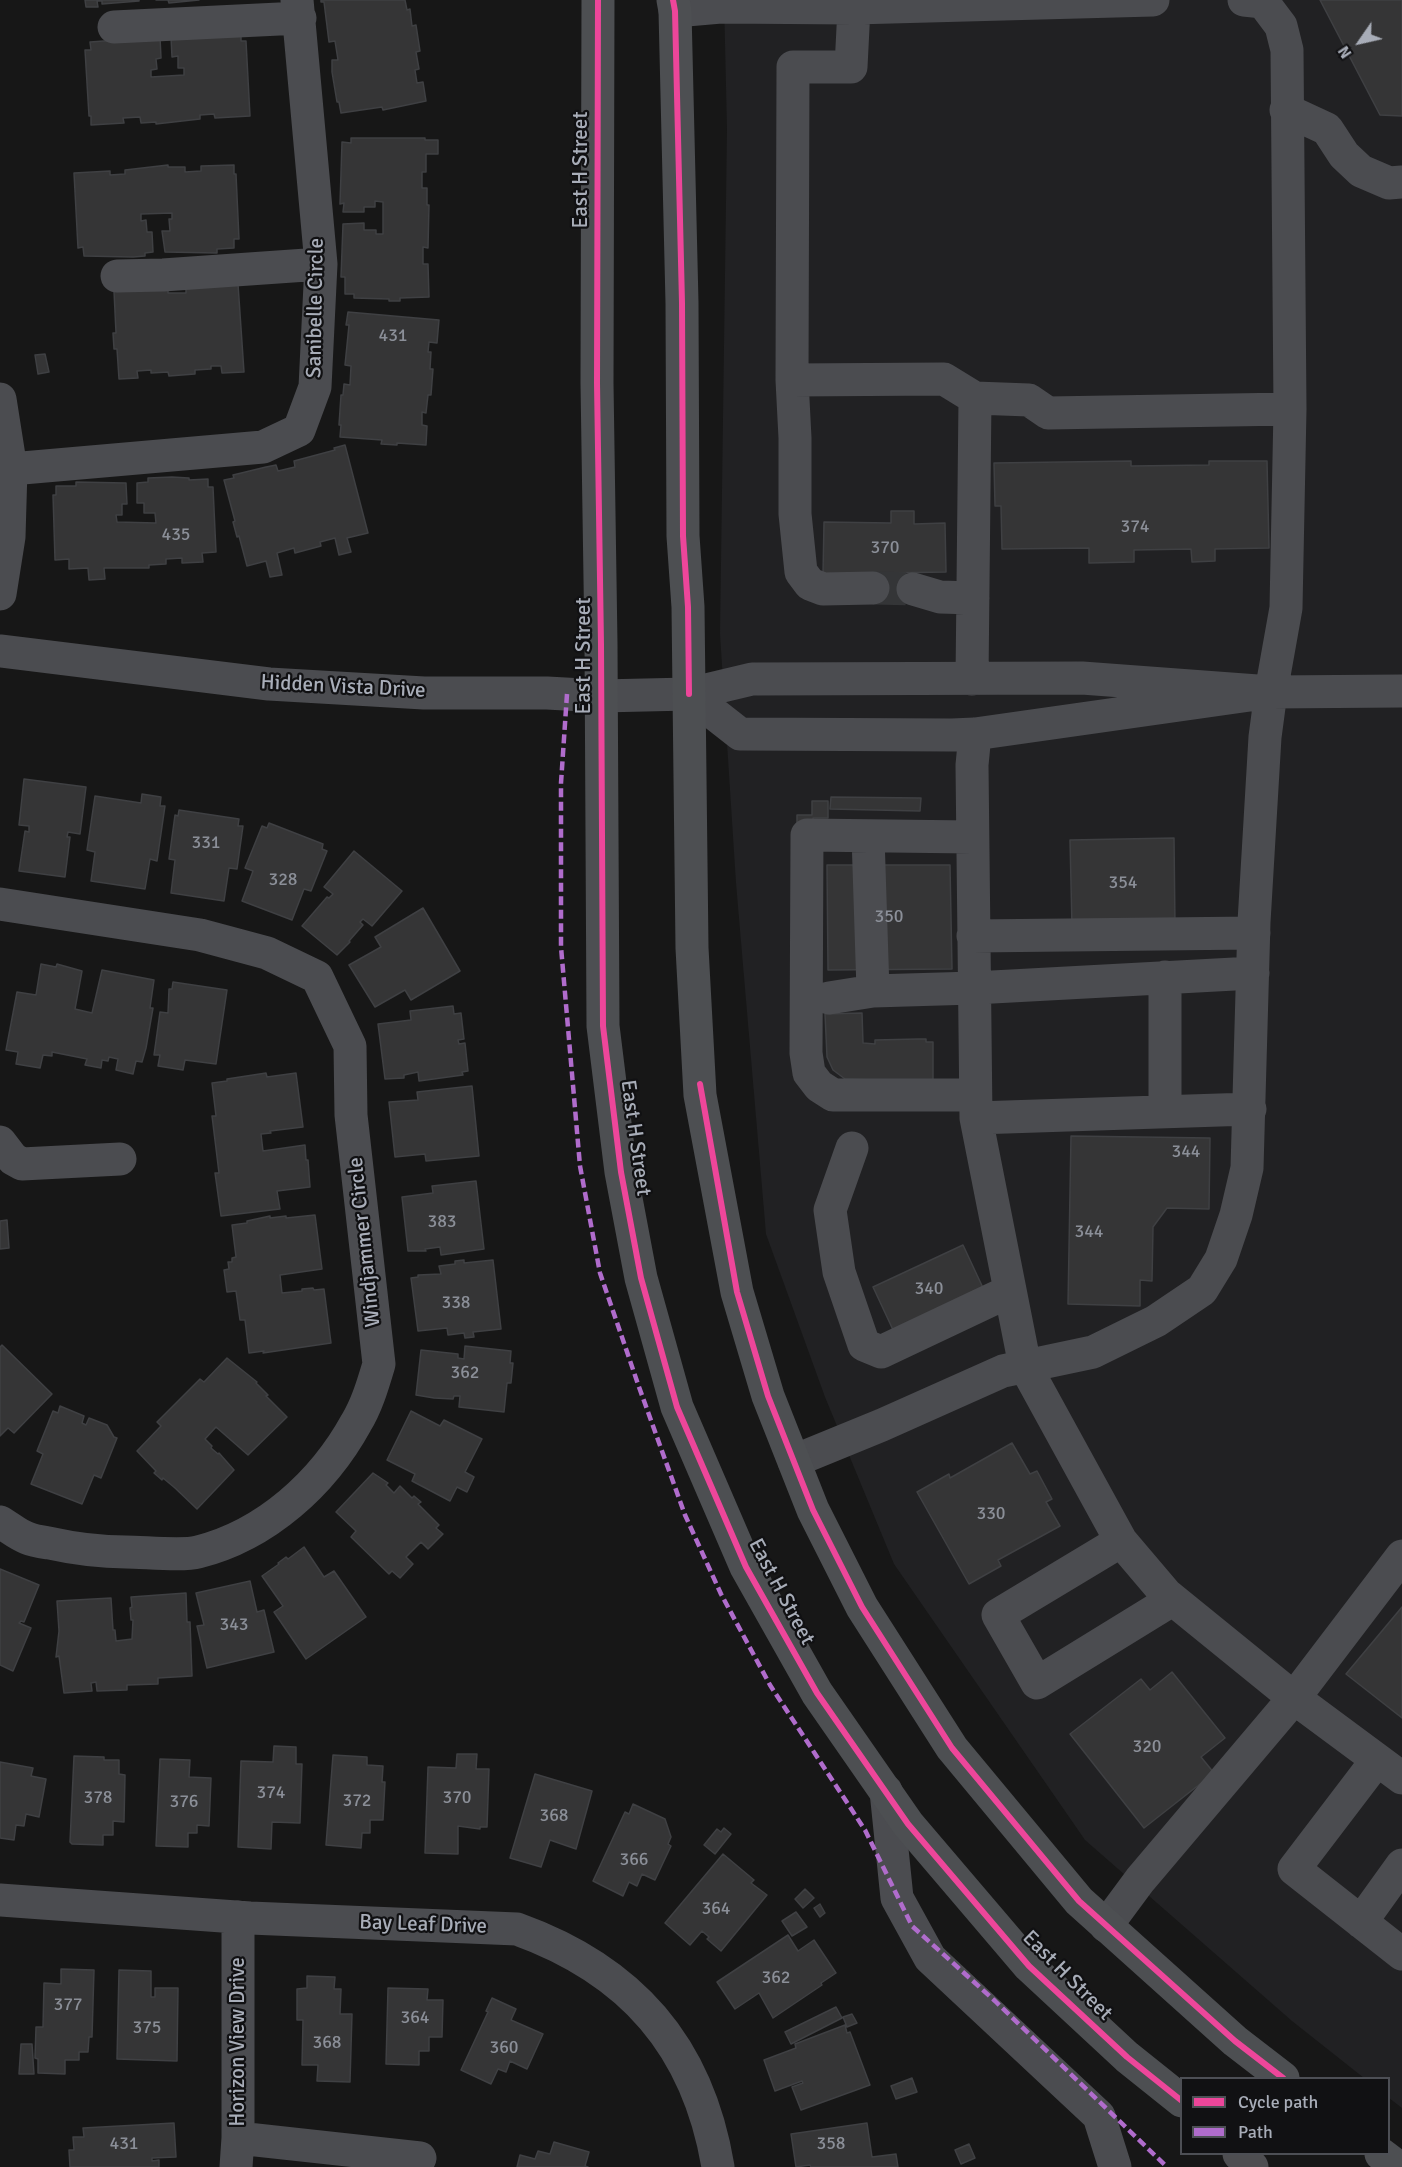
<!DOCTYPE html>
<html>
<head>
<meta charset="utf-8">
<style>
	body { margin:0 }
	#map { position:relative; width:1402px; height:2167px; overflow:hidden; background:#171717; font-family:Signika,sans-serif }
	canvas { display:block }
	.legend { position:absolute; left:1180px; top:2077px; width:210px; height:78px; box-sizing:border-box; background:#111113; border:2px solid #4d4f55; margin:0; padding:8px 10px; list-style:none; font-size:18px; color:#a8adb8 }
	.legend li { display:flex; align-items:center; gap:12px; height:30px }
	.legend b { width:30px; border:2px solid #4d4f55 }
	.north { position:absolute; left:1330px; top:12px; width:60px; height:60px; -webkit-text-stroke:4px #111113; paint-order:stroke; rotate:236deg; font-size:16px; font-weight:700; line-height:24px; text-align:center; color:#a8adb8 }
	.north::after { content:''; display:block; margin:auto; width:21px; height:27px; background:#a8adb8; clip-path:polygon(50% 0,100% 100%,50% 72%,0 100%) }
</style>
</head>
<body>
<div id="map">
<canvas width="1402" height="2167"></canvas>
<ul class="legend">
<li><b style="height:8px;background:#ed469a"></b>Cycle path</li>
<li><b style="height:8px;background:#b06ccc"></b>Path</li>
</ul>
<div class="north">N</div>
</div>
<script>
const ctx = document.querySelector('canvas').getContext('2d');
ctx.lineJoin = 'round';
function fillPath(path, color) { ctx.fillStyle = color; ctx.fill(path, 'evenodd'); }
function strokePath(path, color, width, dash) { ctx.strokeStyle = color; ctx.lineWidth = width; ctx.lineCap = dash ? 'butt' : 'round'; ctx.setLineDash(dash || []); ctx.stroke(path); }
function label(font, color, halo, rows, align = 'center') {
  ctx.font = font + ' Signika,sans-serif'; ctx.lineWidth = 4.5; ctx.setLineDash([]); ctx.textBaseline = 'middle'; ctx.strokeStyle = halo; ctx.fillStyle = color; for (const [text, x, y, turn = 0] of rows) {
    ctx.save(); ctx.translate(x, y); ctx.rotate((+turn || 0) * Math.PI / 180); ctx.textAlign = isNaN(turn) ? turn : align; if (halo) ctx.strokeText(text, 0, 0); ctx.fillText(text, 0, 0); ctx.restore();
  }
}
fillPath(new Path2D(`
	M724,0H1402V2108L1389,2098L1388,2078H1364L1292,2021L1085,1840L894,1564L825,1397L766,1234L736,883L720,634L727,129Z`), '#212123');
const building = new Path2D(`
	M85,0H139V1L102,4V1H97L98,7H86Z
	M156,0H199L169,3L168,0Z
	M321,0H405L407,10L410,9L412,26L416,25L420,51L416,52L419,69L415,70L417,83L423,82L426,101L383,110L382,107L341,113L339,102H337L332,72V60H338L335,41L329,42L324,2H321Z
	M1320,0H1402V116L1380,115Z
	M241,32V41H246L250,116L215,118L214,114L200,115V119L156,124V122L141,123L140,117L123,118L124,123L91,125V116H89L85,50H91L90,42L160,37L161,58L156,59L157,69L151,70V77L184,75V68H178V56L172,57L171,37Z
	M351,138H425V140H438V154H426V172H422V188H427V205H429L428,248L423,247V264H428L429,297L400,298V301H389V299L354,298V294H345V277H341L343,224L364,223V230H376V234H383V202L375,201V207H364V212H343L344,203L340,204L342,142L351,143Z
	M168,165V167H185V172L201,171V166L234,165V174H236L239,239H234V248L217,249V253L165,252L162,231H170L169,219H172V213L141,214V221L146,220L147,232H152L153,252L145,253V256L133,257L84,256L83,247L78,248L74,173L110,171V175L125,174V170Z
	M238,284L244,372L222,373L221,366H211V369L195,370V374L169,376L168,372L151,373V370L137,371L138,378L119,379L117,349H114L113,333H116L114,291L168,287V293H186V287Z
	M348,312L439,320L437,343L429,342L428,352H431L430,369H433L431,395H428L426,413L422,412V425L427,426L426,445L397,443V445L381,444L382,440L340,437L341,425H339L341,395H343L344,384L350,385L351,366L345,365L349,325H346Z
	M45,354L49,372L38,374L35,355Z
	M345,445L368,533L347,538L351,552L339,555L335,538L320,542L321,546L295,553L294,548L277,553L282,575L270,577L266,561L247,566L239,536L237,537L233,522L235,521L224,480L234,478L233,475L266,467L276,465L278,471L295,467L294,461L335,450L334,448Z
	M1131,461V466L1209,465V461H1267L1269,548L1215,549V561L1192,562L1191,549L1134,550V562L1089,563V548L1002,549L1001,506H995L994,463Z
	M172,477L189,478V480L208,479V487H213L216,552L202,553L203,562L182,563V558L166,559V564L149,565V568H104L105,579L89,580L88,568L69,569V559L55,560L53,495H56V486H76V482L126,483L127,504H122V515H116L117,522L156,523L155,513H144V503H137V483L148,482V478Z
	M891,511H914V524L945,523L946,572L823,574L824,522L891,523Z
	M24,779L86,787L80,834L68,832L67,837H70L65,877L19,871L25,831L29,832V826L19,825Z
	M142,794L161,797L160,806H165L157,861L150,859L145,889L91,881L95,852L87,850L95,796L141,803Z
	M831,797L921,798L920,811L830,809Z
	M812,801H828V818H813V825H797V815H812Z
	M179,810L239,819L238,826H243L237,869L229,868L224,901L171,893L175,860L169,859L175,815L178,816Z
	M269,823L323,844L322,849L327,851L311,891L304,889L292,920L242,901L253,871L245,868L262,826L267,828Z
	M1174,838L1175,926L1072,927L1070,840Z
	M354,851L402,891L372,926L363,919L360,922L363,925L349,941L350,942L337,955L302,926L327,897L329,898L333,894L324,887Z
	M827,865H950L952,969L828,970Z
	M423,908L460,971L411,1000L405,990L375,1007L349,965L381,947L375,937Z
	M41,964L56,967L57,964L82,971L75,1009L92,1013L102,970L154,980L150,1008H153L146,1048L142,1062L136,1061L133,1074L116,1070L118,1059L109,1057L108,1061L102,1060L101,1068L85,1065L87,1059L52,1052V1056L43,1055L40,1068L16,1064L18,1052L6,1050L17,992L36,995Z
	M173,982L227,990L216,1064L185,1060L183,1070L158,1066L160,1055H154L160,1012L168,1013L169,989H172Z
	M453,1006L454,1014L461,1013L464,1039L458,1040L459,1044L465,1043L468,1071L462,1072L463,1075L419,1081L418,1072L404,1075V1078L385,1079L378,1024L411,1020L410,1011Z
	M862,1013L863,1043L875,1044V1040L918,1039H926V1042H933V1082L845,1079L833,1070L827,1057L825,1014Z
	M266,1073L267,1077L296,1073L303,1127L270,1131L271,1133L261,1134L263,1151L305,1145L306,1160H308L310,1187L277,1191L280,1209L221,1216L215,1173H219L212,1116H216L212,1083L227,1081V1079Z
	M472,1086L479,1156L426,1161L425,1154L395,1157L389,1102L418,1100L417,1092Z
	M1071,1136L1210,1138L1209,1209L1167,1208L1153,1227L1152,1281L1140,1280V1306L1068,1304Z
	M476,1181L484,1249L441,1255L440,1247L425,1249L426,1251H408L402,1197L433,1193L432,1186Z
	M315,1215L322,1269L280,1275L282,1293L302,1291V1289L313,1288L314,1290L324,1289L331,1343L263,1353L264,1351L249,1353L245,1320H240L236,1291L227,1292L224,1270L229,1269L228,1262H232V1258L236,1257L232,1225L247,1223V1221L270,1216V1218L286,1216V1218Z
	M7,1220L9,1248L0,1249V1221Z
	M963,1245L984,1290L894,1332L873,1287Z
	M464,1260V1263L493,1260L501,1329L473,1332L474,1337L465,1338L464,1333L448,1335L447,1328L418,1331L411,1278L418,1277V1275L441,1274L439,1266L455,1264V1261Z
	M2,1345L52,1394L14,1433L8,1428L0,1436V1347Z
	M465,1346L511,1351L510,1363H513L511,1383H507L504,1412L459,1407L460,1396H454L453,1399L434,1398L416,1395L421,1350L458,1354V1358L464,1359Z
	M227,1358L257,1382L256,1383L268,1395L266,1396L287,1417L248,1455L216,1427L205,1439L212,1446L211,1448L218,1454L219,1453L234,1470L197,1509L175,1488L163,1478L162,1480L154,1473L156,1471L137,1451L161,1426L157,1422L200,1379L204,1382Z
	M60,1406L84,1416L82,1423L86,1425L89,1418L107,1425L114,1437L117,1438L101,1478L94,1475L82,1504L31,1484L43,1454L37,1451L53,1411L58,1413Z
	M411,1411L440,1426L444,1420L482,1439L465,1472L474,1477L467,1492L457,1487L450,1501L412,1481L415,1474L387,1460Z
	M1012,1443L1030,1474L1037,1471L1052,1499L1046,1502L1060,1526L998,1560L1001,1566L969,1584L917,1492L949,1474L950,1478Z
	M373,1473L388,1483L386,1485L394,1493L400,1486L412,1498L414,1496L421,1502L418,1504L439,1525L436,1528L443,1534L428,1549L421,1542L406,1557L413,1564L400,1578L392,1571L389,1574L351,1537L356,1531L336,1512Z
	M304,1547L324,1577L334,1571L366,1617L306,1659L274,1612L283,1606L262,1576L279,1564L278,1563L286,1557L288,1559Z
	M0,1569L39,1585L24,1622L21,1621L19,1623L31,1628L13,1671L0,1665Z
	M250,1581L257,1612L264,1610L274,1652L207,1668L197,1626L204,1625L196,1593Z
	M186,1593L187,1622H190L192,1676L158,1678V1684L127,1685V1690L97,1691L96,1682L91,1683L92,1691L64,1693L59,1656L56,1657L59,1631L57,1601L111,1598L113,1630H115L116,1641L132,1639L133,1620H131L130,1608L132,1607L131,1597Z
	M1402,1607V1718L1346,1674Z
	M1172,1672L1225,1738L1201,1757L1214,1773L1144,1828L1070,1734L1141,1679L1150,1690Z
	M274,1746L296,1747V1764H302L300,1823L272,1822L271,1849L238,1847L241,1761L273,1762Z
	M457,1754H477L476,1769H489L487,1827H480V1829L458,1826V1854L425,1853L428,1767L456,1768Z
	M333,1755L367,1757V1765L383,1766L382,1782H385L383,1820H370V1833H362L361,1848L326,1845Z
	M74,1756L104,1757V1760H119V1774L125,1775L124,1822L113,1821V1835H103V1845L72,1844L70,1842Z
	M160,1759L190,1760L189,1777L211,1778L209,1826L197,1825V1833H188V1847L156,1846Z
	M0,1762L33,1768L31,1776L46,1779L39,1817L26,1814L24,1826L16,1825L14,1840L0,1838Z
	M535,1774L592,1791L576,1849L550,1840L541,1867L510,1858Z
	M633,1804L665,1819L671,1837L668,1844L671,1846L655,1880L642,1874L637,1886L629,1882L623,1896L593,1881L625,1812L629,1814Z
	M724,1828L731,1834L715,1854L704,1845L717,1829L721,1832Z
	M723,1854L754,1880L751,1883L767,1895L721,1951L707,1939L709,1937L702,1931L690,1945L665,1923Z
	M805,1889L814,1898L803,1908L795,1899Z
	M820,1904L825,1913L820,1917L814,1908Z
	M796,1912L807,1927L792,1936L782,1921Z
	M788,1935L798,1951L814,1940L836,1973L821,1983L822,1985L773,2018L759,1993L735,2009L717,1982Z
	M61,1969L94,1970L92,2037H89L88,2052H79V2060H65V2074L38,2073V2059L35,2058L36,2027H43L44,1983L61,1984Z
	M119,1970L151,1971V1997H155V1988H178L177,2061L117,2059Z
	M307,1976L335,1977L334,1989H341L340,2014H352L350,2082L317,2081L318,2065H302L303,2020H297V1989L307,1988Z
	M388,1988L428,1989L427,2000H443L442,2037H429V2051H419V2065L386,2064Z
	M492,1998L516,2009L511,2020L543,2034L527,2069L510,2061L506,2072L498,2069L491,2084L461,2070L488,2012L486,2011Z
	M836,2007L842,2018L791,2044L785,2032Z
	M852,2014L857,2023L847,2027L843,2017Z
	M845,2025L847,2033L850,2032L870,2085L801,2110L792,2087L803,2083L802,2081L775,2091L764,2060L796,2048L795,2044Z
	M21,2044H32L34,2074H19Z
	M912,2078L917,2092L896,2099L891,2086Z
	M174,2123L176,2157L152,2158V2161L159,2160V2167H70L69,2150H74L73,2137H84L83,2128Z
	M867,2123L872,2157L896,2154L898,2167H811L810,2165L796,2167L791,2134Z
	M554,2142L589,2152L585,2166L588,2167H517L520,2155L535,2159L538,2151L550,2154Z
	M969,2144L975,2158L961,2164L955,2150Z`);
fillPath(building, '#353536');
strokePath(building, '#3f4043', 1.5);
strokePath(new Path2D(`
	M873,588L913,589`), '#343537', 33, [33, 16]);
strokePath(new Path2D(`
	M854,8L851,67H793L792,380L944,379L975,398L972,679
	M675,11L721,7L854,8L1153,0
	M114,27L300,18
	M1286,110L1327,129L1344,155L1361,171L1389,183L1402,182
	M117,276L163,275L321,264
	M792,380L795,438V514L801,572L810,584L823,589L873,588
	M975,398L1029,400L1048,413L1290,409
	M0,399L11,469L263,447L299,430L315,387L321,264L297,0
	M913,589L940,597L973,598
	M0,594L9,537L11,469
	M0,651L269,684L424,693H547L601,696L689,694
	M1082,678L1271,692L975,734L952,735L740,734L689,694L752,679Z
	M1271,692L1402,691
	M975,734L972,765L976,1118L1025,1366L1121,1541L1166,1594L1294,1698L1402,1778
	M868,836L873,991
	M972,837L807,835L806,1053L809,1073L819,1086L833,1095H975
	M0,904L200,935L267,953L317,977L350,1046L351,1115L379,1364C373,1384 367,1405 356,1423C323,1483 266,1535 198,1552C183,1556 144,1552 126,1552C98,1552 76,1549 49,1543C42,1542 34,1541 27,1538C18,1535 9,1527 0,1522
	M973,936L1254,933
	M829,998L873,991L974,988L1253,973
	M1165,1111V977
	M976,1118L1250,1109
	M0,1142L13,1159L22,1164L120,1159
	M852,1148L830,1210L839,1272L864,1345L881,1352L1010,1291
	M794,1461L882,1425L1003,1371L1093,1352L1156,1321L1202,1290L1221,1259L1236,1215L1247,1168L1254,922L1265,737L1271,692L1286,608L1290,409L1287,50L1281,26L1263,2L1244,0
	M1121,1541L998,1615L1037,1683L1172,1600
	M1377,1760L1294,1869L1402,1954
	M886,1791L897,1898L930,1958L1099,2116L1115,2167
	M0,1900L250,1918L517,1929C631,1970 698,2046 718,2167
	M1361,1922L1402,1865
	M1106,1926L1140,1880L1294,1698L1402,1556
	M238,2138L420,2158
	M236,2167L238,2138V1917`), '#4b4c50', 33);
strokePath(new Path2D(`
	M598,0L597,383L601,644L603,1026L621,1172L641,1278L677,1407L746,1567L817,1693L908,1824L1029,1966L1127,2057L1182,2101
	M673,0L675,11L682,303L683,536L688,607L692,948L700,1095L737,1292L768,1396L813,1510L862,1607L952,1748L1079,1901L1235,2041L1283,2078
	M1381,2154L1398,2167`), '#4d4f52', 33);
strokePath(new Path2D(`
	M1239,2154L1252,2167`), '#4e4e51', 33);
strokePath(new Path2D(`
	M567,694L561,783V947L580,1166L600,1273L639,1387L685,1515L721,1594L770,1685L865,1830L912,1926L995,2001L1167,2167`), '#b06ccc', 4.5, [9, 4.5]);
strokePath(new Path2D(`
	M598,0L597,383L601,644L603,1026L621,1172L641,1278L677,1407L746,1567L817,1693L908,1824L1029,1966L1127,2057L1182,2101
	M673,0L675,11L682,303L683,536L688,607L689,694
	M700,1084L737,1292L768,1396L813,1510L862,1607L952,1748L1079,1901L1235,2041L1283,2078`), '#ed469a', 6);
label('18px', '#8b8f98', null, [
	["431",393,336],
	["374",1135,527],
	["435",176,535],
	["370",885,548],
	["331",206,843],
	["328",283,880],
	["354",1123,883],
	["350",889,917],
	["344",1186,1152],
	["383",442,1222],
	["344",1089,1232],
	["340",929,1289],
	["338",456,1303],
	["362",465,1373],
	["330",991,1514],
	["343",234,1625],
	["320",1147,1747],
	["374",271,1793],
	["378",98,1798],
	["370",457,1798],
	["372",357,1801],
	["376",184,1802],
	["368",554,1816],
	["366",634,1860],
	["364",716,1909],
	["362",776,1978],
	["377",68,2005],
	["364",415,2018],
	["375",147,2028],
	["368",327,2043],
	["360",504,2048],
	["431",124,2144],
	["358",831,2144]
]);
label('21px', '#a8adb8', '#111113', [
	["East H Street",581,170,-90],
	["Sanibelle Circle",316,308,-89],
	["East H Street",584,656,-90],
	["Hidden Vista Drive",343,687,3],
	["East H Street",635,1138,82],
	["Windjammer Circle",365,1242,-96],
	["East H Street",781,1592,62],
	["Bay Leaf Drive",423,1925,2],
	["East H Street",1067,1976,45],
	["Horizon View Drive",238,2042,-90]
]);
</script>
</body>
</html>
